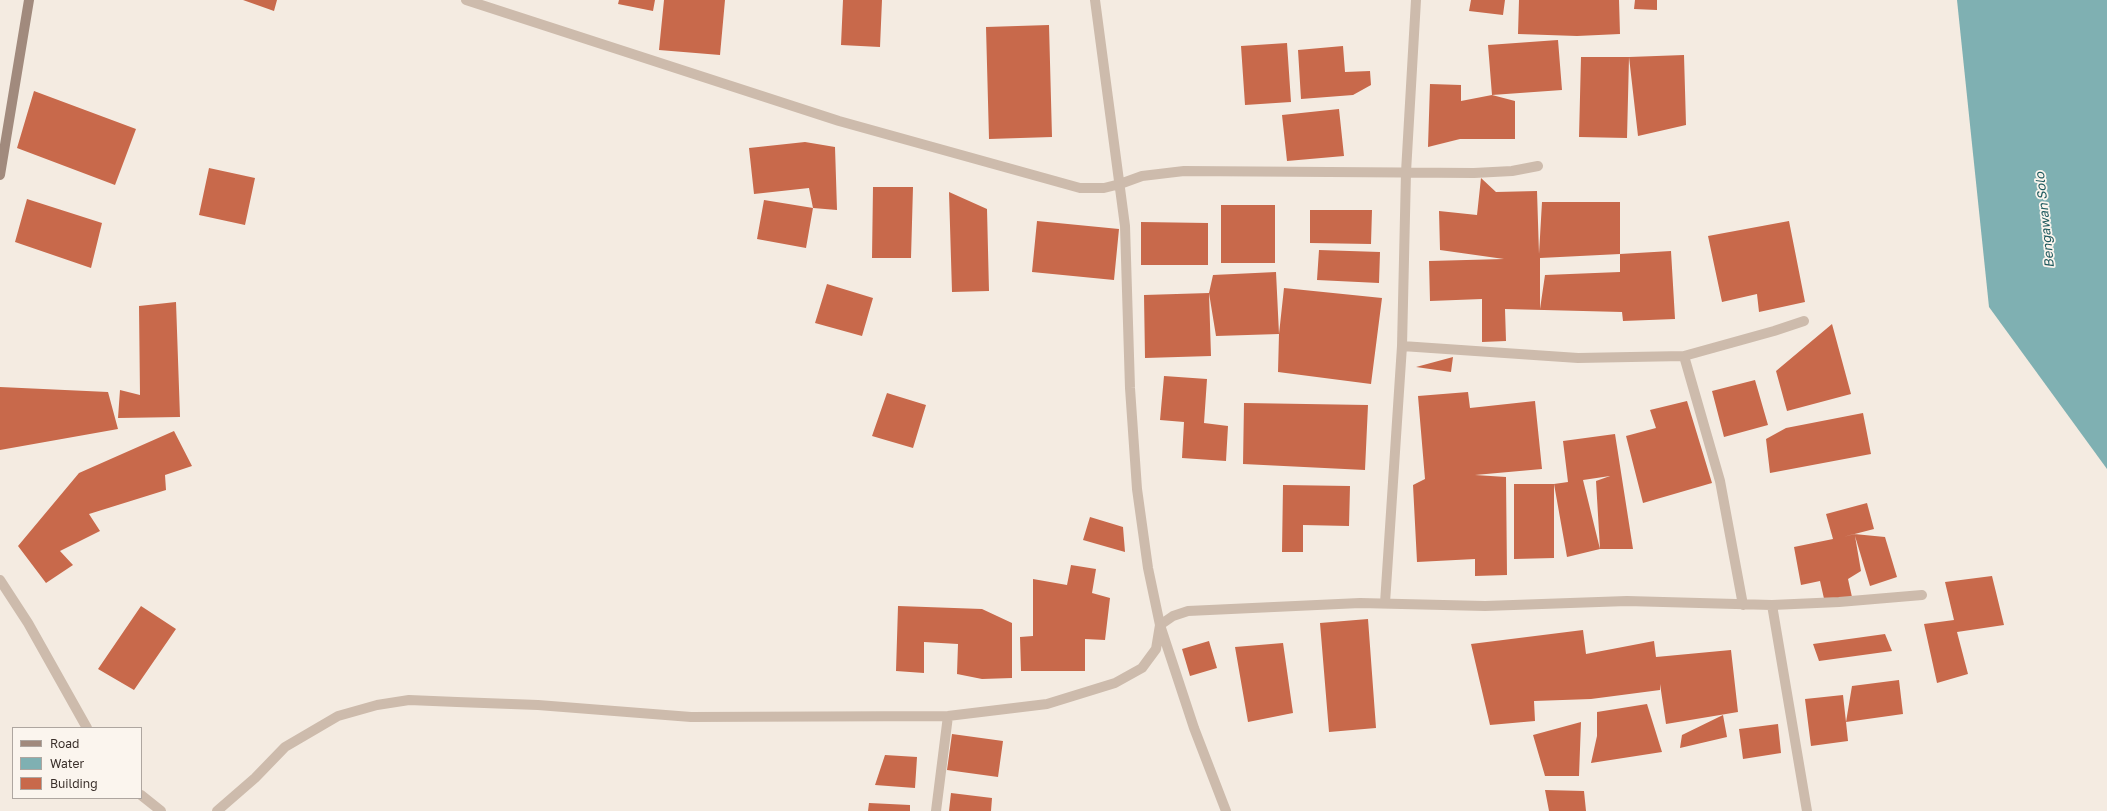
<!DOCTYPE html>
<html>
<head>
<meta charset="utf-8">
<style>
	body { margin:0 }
	#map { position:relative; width:2107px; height:811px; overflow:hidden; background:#f4ebe1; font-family:"Golos Text",sans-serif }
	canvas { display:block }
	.legend { position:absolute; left:12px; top:727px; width:130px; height:72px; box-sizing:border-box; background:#fbf5ee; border:1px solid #aea6a0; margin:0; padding:5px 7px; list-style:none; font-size:12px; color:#3b302b }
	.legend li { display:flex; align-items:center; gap:8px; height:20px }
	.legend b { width:20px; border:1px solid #aea6a0 }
</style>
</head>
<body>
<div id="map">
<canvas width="2107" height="811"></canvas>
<ul class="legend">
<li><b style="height:5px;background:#a18a7d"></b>Road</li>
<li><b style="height:11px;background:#7fb0b2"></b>Water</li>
<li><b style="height:11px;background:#c8694b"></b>Building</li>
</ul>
</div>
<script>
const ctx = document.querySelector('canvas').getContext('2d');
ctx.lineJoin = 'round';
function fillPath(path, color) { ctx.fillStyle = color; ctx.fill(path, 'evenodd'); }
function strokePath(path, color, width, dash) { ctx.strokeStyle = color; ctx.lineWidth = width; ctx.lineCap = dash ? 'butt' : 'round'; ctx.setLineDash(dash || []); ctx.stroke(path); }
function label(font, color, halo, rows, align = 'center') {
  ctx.font = font + ' "Golos Text",sans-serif'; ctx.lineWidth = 3.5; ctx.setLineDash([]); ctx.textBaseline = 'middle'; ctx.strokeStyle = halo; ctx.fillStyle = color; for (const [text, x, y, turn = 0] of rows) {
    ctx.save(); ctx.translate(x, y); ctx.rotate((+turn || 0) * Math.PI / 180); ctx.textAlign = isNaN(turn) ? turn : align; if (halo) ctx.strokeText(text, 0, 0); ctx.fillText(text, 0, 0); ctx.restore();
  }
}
fillPath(new Path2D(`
	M1957,0H2107V469L1989,307Z`), '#7fb0b2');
fillPath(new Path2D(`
	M243,0H277L274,11Z
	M619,0H655L653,11L618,4Z
	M664,0H725L720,55L659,50Z
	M843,0H882L880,47L841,45Z
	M1471,0H1505L1503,15L1469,11Z
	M1519,0H1619L1620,34L1577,36L1518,34Z
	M1635,0H1657V10L1634,9Z
	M1049,25L1052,137L989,139L986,27Z
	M1558,40L1562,90L1492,95L1515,101V139H1460L1428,147L1430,84L1461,85V101L1492,95L1488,45Z
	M1287,43L1291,102L1245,105L1241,46Z
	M1343,46L1345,72L1370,71L1371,85L1353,95L1301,99L1298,50Z
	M1684,55L1686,125L1638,136L1629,57Z
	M1581,57H1629L1627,138L1579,137Z
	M34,91L136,129L115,185L17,148Z
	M1339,109L1344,156L1287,161L1282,115Z
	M805,142L835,147L837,210L813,208L809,188L754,194L749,148Z
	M209,168L255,178L245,225L199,215Z
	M1481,178L1496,192L1537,191L1539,254L1542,202H1620V254L1540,258V309L1545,275L1620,272V254L1671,251L1675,319L1623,321L1622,312L1505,309L1506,341L1482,342V299L1430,301L1429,261L1504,259L1440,250L1439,211L1477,215Z
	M873,187H913L911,258H872Z
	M949,192L987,209L989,291L952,292Z
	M27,199L102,223L91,268L15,242Z
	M764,200L813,208L806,248L757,239Z
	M1221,205H1275V263H1221Z
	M1310,210H1372L1371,244L1310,243Z
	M1037,221L1119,229L1114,280L1032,272Z
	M1789,221L1805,302L1759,312L1757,294L1722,302L1708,236Z
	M1141,222L1208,223V265H1141Z
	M1319,250L1380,252L1379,283L1317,280Z
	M1276,272L1279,334L1216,336L1209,293L1211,356L1145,358L1144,295L1209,293L1213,275Z
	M827,284L873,298L862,336L815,323Z
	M1284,288L1382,298L1371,384L1278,372L1279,334Z
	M176,302L180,417L118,418L120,390L140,395L139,306Z
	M1832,324L1851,394L1787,411L1776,371Z
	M1453,357L1451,372L1416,367Z
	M1164,376L1207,379L1204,423L1228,426L1226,461L1182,458L1184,422L1160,420Z
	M1755,380L1768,425L1724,437L1712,391Z
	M0,387L108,392L118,429L0,450Z
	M1468,392L1470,408L1535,401L1542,469L1475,475L1506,477L1507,575L1475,576V559L1417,562L1413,485L1425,479L1418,396Z
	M887,393L926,405L913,448L872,436Z
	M1687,401L1712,483L1643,503L1626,436L1656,428L1650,410Z
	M1244,403L1368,405L1365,470L1243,464Z
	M1863,413L1871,454L1770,473L1766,439L1786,428Z
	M174,431L192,466L165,475L166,490L89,514L100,531L60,551L73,565L46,583L18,546L79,473Z
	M1615,434L1633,549H1600L1596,481L1610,476L1583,480L1600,549L1567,557L1554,484L1568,482L1563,441Z
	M1514,484H1554V558L1514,559Z
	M1283,485L1350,486L1349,526L1303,525V552H1282Z
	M1867,503L1874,529L1843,537L1854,534L1885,537L1897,577L1870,586L1855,536L1861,571L1848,579L1852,597L1825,603L1820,581L1801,585L1794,547L1833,539L1826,514Z
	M1090,517L1123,527L1125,552L1083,540Z
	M1071,565L1096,569L1092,593L1110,598L1105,640L1085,639V671H1021L1020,637L1033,636V579L1067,585Z
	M1992,576L2004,625L1957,632L1968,674L1937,683L1924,624L1954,620L1945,582Z
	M141,606L176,629L134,690L98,669Z
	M898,606L982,609L1012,623V678L982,679L957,674L958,644L924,642V673L896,671Z
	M1368,619L1376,728L1329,732L1320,623Z
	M1583,630L1586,654L1654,641L1656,657L1731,650L1738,712L1666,724L1660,684V690L1591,699L1534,701L1535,721L1490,725L1471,644Z
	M1885,634L1892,651L1819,661L1813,644Z
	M1209,641L1217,668L1190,676L1182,649Z
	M1283,643L1293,713L1248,722L1235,647Z
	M1899,680L1903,714L1846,722L1848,741L1811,746L1805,699L1843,695L1846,722L1852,686Z
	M1647,704L1662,752L1591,763L1597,736V712Z
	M1723,715L1727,737L1680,748L1682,735Z
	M1581,722L1579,776H1545L1533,735Z
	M1778,724L1781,753L1743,759L1739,729Z
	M952,734L1003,741L998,777L947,770Z
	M885,755L917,757L915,788L875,785Z
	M1545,790L1584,791L1586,811H1549Z
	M951,793L992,798L991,811H949Z
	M869,803L910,805V811H868Z`), '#c8694b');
strokePath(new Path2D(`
	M466,0L839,121L1080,188H1104L1120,184L1142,176L1184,171L1474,173L1512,171L1538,166
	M1095,0L1125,226L1130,388L1137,489L1148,568L1160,625L1194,728L1226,811
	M1402,346L1578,358L1684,356L1774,331L1804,321
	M1684,356L1720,481L1743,605
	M0,580L28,623L87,728
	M1385,603L1402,346L1406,172L1416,0
	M1772,605L1807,811
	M141,795L161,811
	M217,811L255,778L285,747L338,716L377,705L409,700L457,702L538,705L691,717L948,716L1047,704L1115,683L1142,668L1156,649L1160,625L1173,616L1188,611L1360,603L1485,606L1627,601L1772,605L1839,602L1922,595
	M936,811L948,716`), '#cdbbac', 10);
strokePath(new Path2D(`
	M0,175L29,0`), '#a18a7d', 10);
label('italic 13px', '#1f5a5e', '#fbf5ee', [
	["Bengawan Solo",2045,220,-96]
]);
</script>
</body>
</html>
